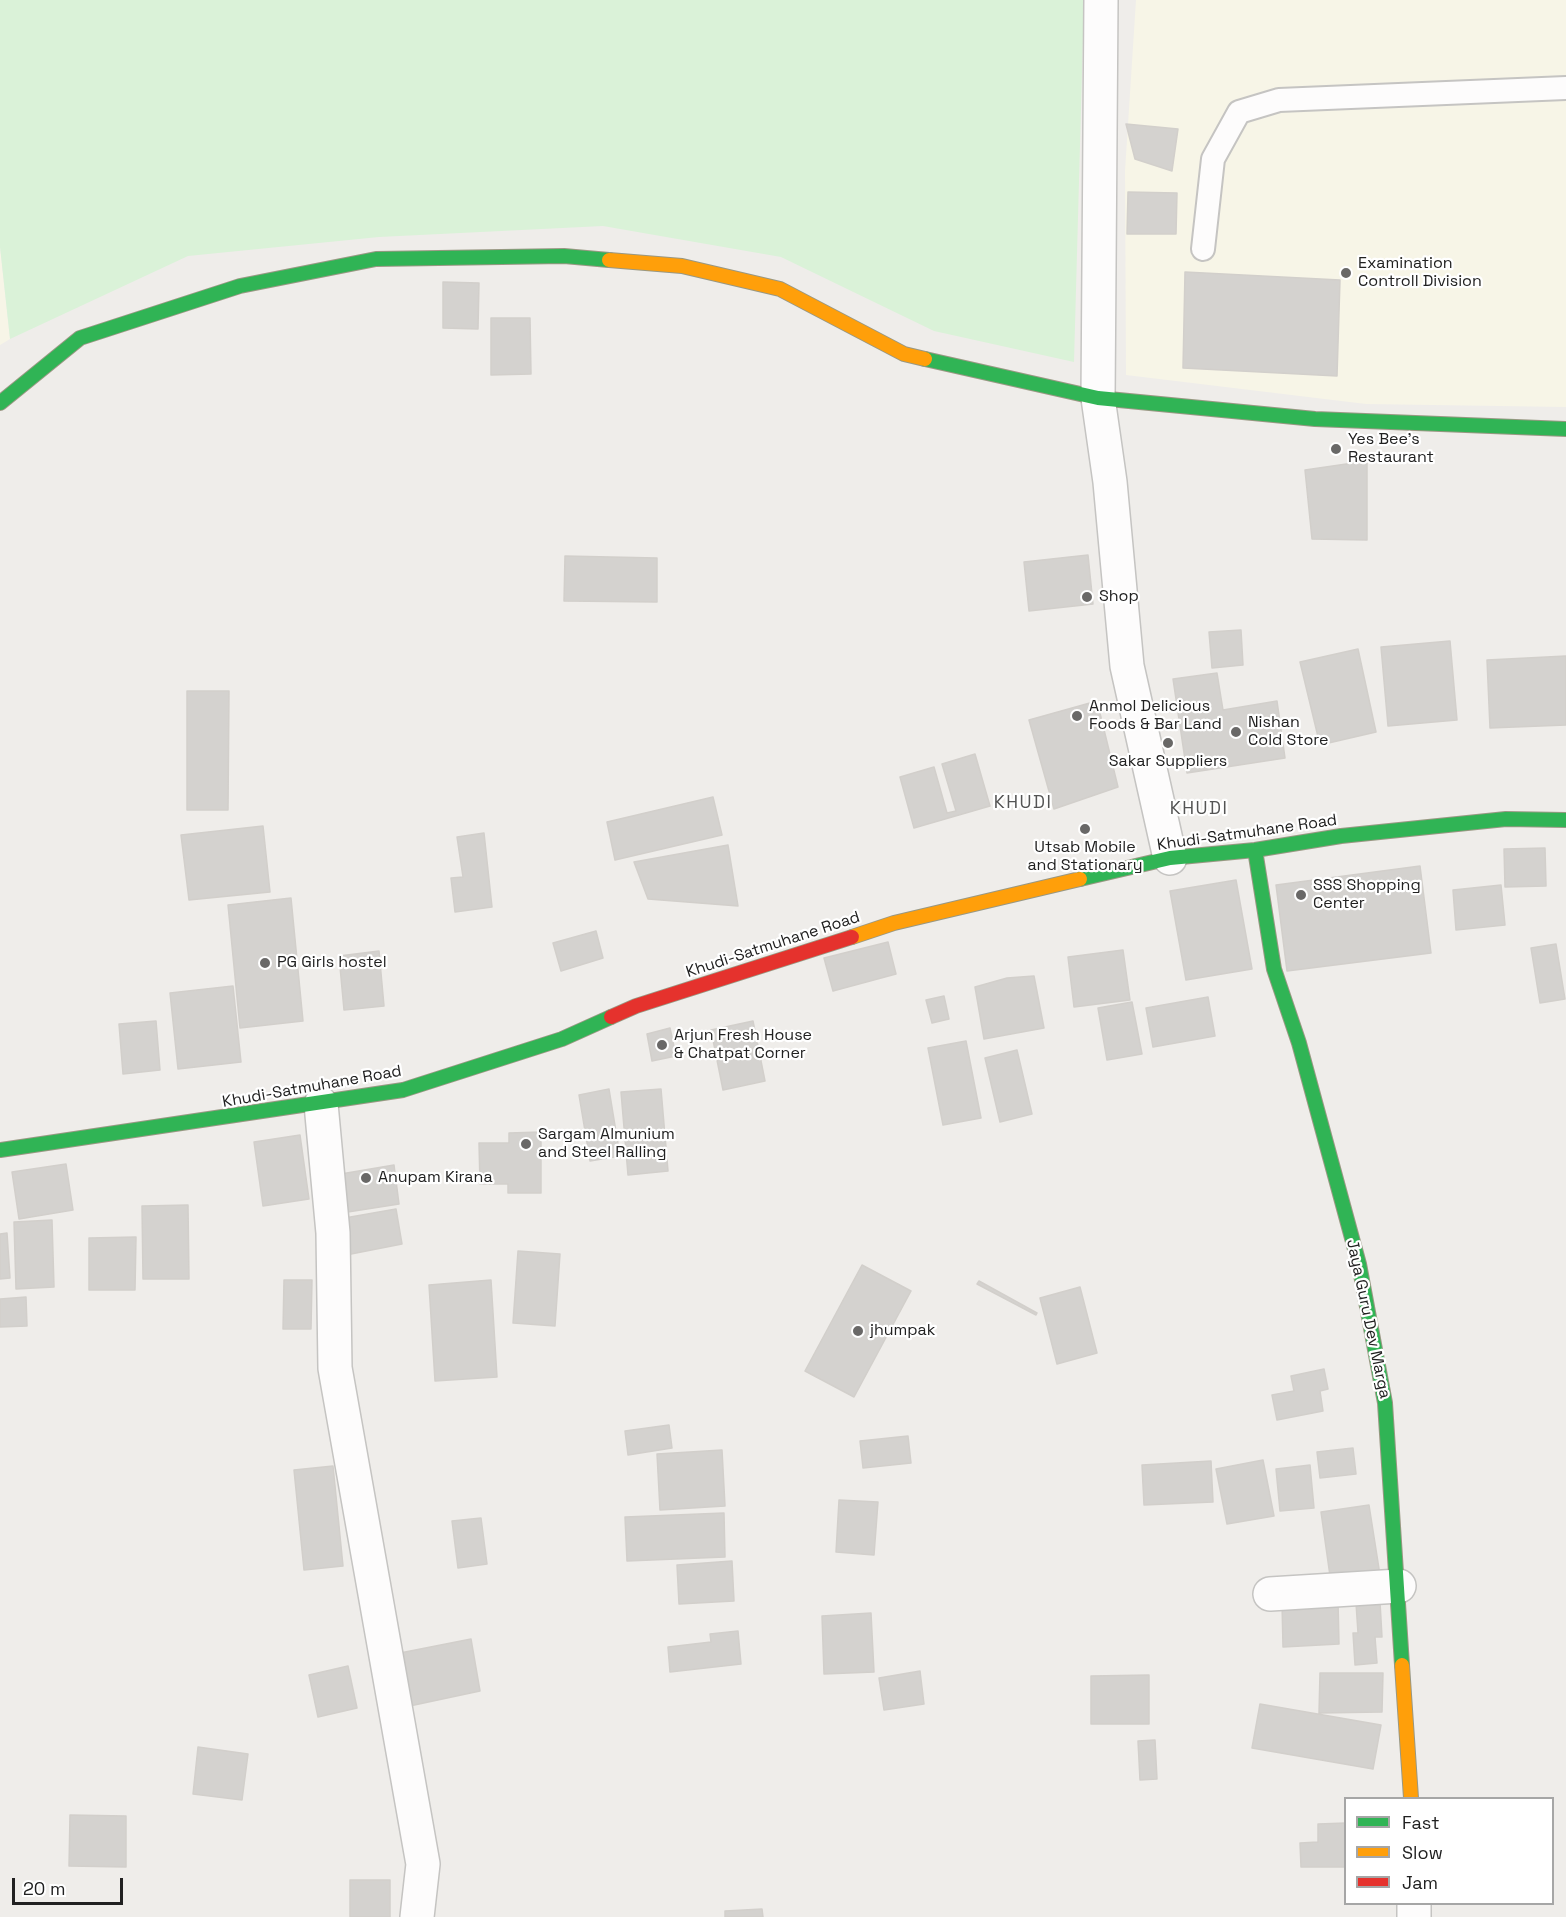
<!DOCTYPE html>
<html>
<head>
<meta charset="utf-8">
<style>
	body { margin:0 }
	#map { position:relative; width:1566px; height:1917px; overflow:hidden; background:#efedea; font-family:"Space Grotesk",sans-serif }
	canvas { display:block }
	.legend { position:absolute; left:1344px; top:1797px; width:210px; height:108px; box-sizing:border-box; background:#fff; border:2px solid #a6a6a6; margin:0; padding:8px 10px; list-style:none; font-size:18px; color:#212121 }
	.legend li { display:flex; align-items:center; gap:12px; height:30px }
	.legend b { width:30px; border:2px solid #a6a6a6 }
	.scale { position:absolute; left:12px; top:1878px; width:111px; height:27px; box-sizing:border-box; border:3px solid #212121; border-top:0; padding-left:8px; font-size:18px; line-height:21px; white-space:nowrap; color:#212121; -webkit-text-stroke:4px #fff; paint-order:stroke }
</style>
</head>
<body>
<div id="map">
<canvas width="1566" height="1917"></canvas>
<ul class="legend">
<li><b style="height:8px;background:#30b455"></b>Fast</li>
<li><b style="height:8px;background:#ff9f0a"></b>Slow</li>
<li><b style="height:8px;background:#e5322d"></b>Jam</li>
</ul>
<div class="scale">20 m</div>
</div>
<script>
const ctx = document.querySelector('canvas').getContext('2d');
ctx.lineJoin = 'round';
function fillPath(path, color) { ctx.fillStyle = color; ctx.fill(path, 'evenodd'); }
function strokePath(path, color, width, dash) { ctx.strokeStyle = color; ctx.lineWidth = width; ctx.lineCap = dash ? 'butt' : 'round'; ctx.setLineDash(dash || []); ctx.stroke(path); }
function label(font, color, halo, rows, align = 'center') {
  ctx.font = font + ' "Space Grotesk",sans-serif'; ctx.lineWidth = 4.5; ctx.setLineDash([]); ctx.textBaseline = 'middle'; ctx.strokeStyle = halo; ctx.fillStyle = color; for (const [text, x, y, turn = 0] of rows) {
    ctx.save(); ctx.translate(x, y); ctx.rotate((+turn || 0) * Math.PI / 180); ctx.textAlign = isNaN(turn) ? turn : align; if (halo) ctx.strokeText(text, 0, 0); ctx.fillText(text, 0, 0); ctx.restore();
  }
}
fillPath(new Path2D(`
	M1136,0H1566V407L1366,404L1126,375L1125,171Z
	M0,247L10,339L0,345Z`), '#f7f5e7');
fillPath(new Path2D(`
	M0,0H1084L1074,362L934,331L781,257L603,226L379,237L188,256L10,339L0,247Z`), '#daf2d8');
const building = new Path2D(`
	M1126,124L1178,129L1172,171L1135,159Z
	M1128,192L1177,193L1176,234H1127Z
	M1185,272L1340,280L1337,376L1183,368Z
	M443,282L479,283L478,329L443,328Z
	M491,318H530L531,374L491,375Z
	M1367,461V540L1312,539L1305,470Z
	M1088,555L1093,604L1029,611L1024,562Z
	M565,556L657,558V602L564,601Z
	M1241,630L1243,665L1212,668L1209,632Z
	M1450,641L1457,720L1388,726L1381,647Z
	M1358,649L1376,732L1320,745L1300,662Z
	M1566,656V725L1490,728L1487,660Z
	M1217,673L1223,710L1277,701L1285,758L1187,773L1173,679Z
	M187,691H229L228,810H187Z
	M1097,701L1118,787L1054,809L1029,720Z
	M975,754L990,806L914,828L900,777L934,767L947,813L956,811L942,764Z
	M713,797L722,835L615,860L607,822Z
	M263,826L270,892L189,900L181,835Z
	M484,833L492,907L455,912L451,878L463,877L457,837Z
	M728,845L738,906L648,899L634,862Z
	M1545,848L1546,886L1505,887L1504,849Z
	M1420,866L1431,953L1287,971L1276,885Z
	M1236,880L1252,969L1186,980L1170,891Z
	M1501,885L1505,925L1456,930L1453,890Z
	M291,898L303,1021L240,1028L228,905Z
	M596,931L603,958L561,971L553,943Z
	M888,942L896,974L833,991L824,958Z
	M1556,944L1565,999L1540,1003L1531,948Z
	M1123,950L1130,1000L1074,1007L1068,957Z
	M379,951L384,1006L344,1010L339,956Z
	M1034,976L1044,1028L984,1039L975,987L1007,978Z
	M233,986L241,1062L178,1069L170,993Z
	M944,996L949,1019L932,1023L926,1000Z
	M1208,997L1215,1036L1153,1047L1146,1008Z
	M1132,1002L1142,1054L1107,1060L1098,1008Z
	M156,1021L160,1070L123,1074L119,1024Z
	M753,1021L765,1081L723,1090L711,1030Z
	M670,1028L676,1056L652,1061L647,1034Z
	M966,1041L981,1118L943,1125L928,1048Z
	M1017,1050L1032,1114L1000,1122L985,1058Z
	M609,1089L620,1156L590,1161L579,1095Z
	M661,1089L668,1171L628,1175L621,1092Z
	M541,1132V1193H508V1184H480L479,1143H509V1133Z
	M300,1135L309,1199L263,1206L254,1142Z
	M66,1164L73,1210L19,1219L12,1172Z
	M394,1165L399,1204L335,1214L329,1176Z
	M188,1205L189,1279H143L142,1206Z
	M396,1209L402,1244L346,1255L339,1219Z
	M52,1220L54,1287L16,1289L14,1222Z
	M7,1233L10,1278L0,1279V1234Z
	M136,1237L135,1290H89V1238Z
	M518,1251L560,1254L555,1326L513,1323Z
	M862,1265L911,1291L854,1397L805,1371Z
	M284,1280H312L311,1329H283Z
	M491,1280L497,1377L435,1381L429,1285Z
	M979,1281L1037,1313L1036,1315L977,1284Z
	M1080,1287L1097,1353L1057,1364L1040,1298Z
	M26,1297L27,1326L0,1327V1299Z
	M1324,1369L1328,1389L1320,1391L1323,1411L1277,1420L1272,1395L1294,1391L1291,1376Z
	M669,1425L672,1448L628,1455L625,1431Z
	M908,1436L911,1463L863,1468L860,1441Z
	M1353,1448L1356,1474L1320,1478L1317,1452Z
	M722,1450L725,1506L660,1510L657,1454Z
	M1263,1460L1274,1516L1227,1524L1216,1469Z
	M1211,1461L1213,1502L1144,1505L1142,1465Z
	M1310,1465L1314,1508L1280,1511L1276,1469Z
	M333,1466L343,1566L304,1570L294,1470Z
	M839,1500L878,1502L874,1555L836,1552Z
	M1369,1505L1380,1575L1331,1583L1321,1512Z
	M724,1513L725,1557L627,1561L625,1517Z
	M481,1518L487,1564L458,1568L452,1521Z
	M732,1561L734,1601L679,1604L677,1565Z
	M1338,1601L1339,1644L1283,1647L1282,1603Z
	M1380,1602L1382,1637H1375L1377,1663L1355,1665L1353,1633H1358L1356,1603Z
	M871,1613L874,1672L824,1674L822,1616Z
	M738,1631L741,1664L670,1672L668,1647L711,1642L710,1634Z
	M471,1639L480,1691L405,1707L395,1654Z
	M348,1666L357,1708L318,1717L309,1675Z
	M920,1671L924,1704L884,1710L879,1678Z
	M1320,1673H1383L1382,1712L1319,1713Z
	M1149,1675V1724H1091V1676Z
	M1260,1704L1381,1725L1373,1769L1252,1748Z
	M1155,1740L1157,1779L1140,1780L1138,1741Z
	M198,1747L248,1754L242,1800L193,1794Z
	M70,1815L126,1816V1867L69,1866Z
	M1346,1823V1867H1301L1300,1843L1318,1842V1824Z
	M350,1880H390V1917H350Z
	M762,1909L763,1917H725V1911Z`);
fillPath(building, '#d4d2cf');
strokePath(building, '#d2cfcb', 1.5);
const lane = new Path2D(`
	M1203,249L1213,159L1239,112L1279,100L1566,88`);
const street = new Path2D(`
	M1101,0L1098,398L1110,482L1127,666L1170,858
	M321,1104L333,1233L335,1368L423,1864L417,1917
	M1270,1594L1399,1586
	M1414,1917V1904`);
const fast = new Path2D(`
	M925,359L1098,398L1315,419L1566,429
	M0,403L80,338L240,286L376,259L564,256L609,260
	M1255,850L1274,969L1299,1043L1359,1264L1385,1403L1402,1665
	M1080,879L1170,858L1255,850L1341,836L1506,819L1566,820
	M0,1150L403,1090L562,1039L611,1017`);
const slow = new Path2D(`
	M609,260L682,266L780,289L904,354L925,359
	M852,937L894,923L1080,879
	M1402,1665L1411,1798`);
const jam = new Path2D(`
	M611,1017L636,1006L852,937`);
strokePath(lane, '#c5c4c2', 26);
strokePath(street, '#c5c4c2', 36);
strokePath(fast, '#999883', 16);
strokePath(slow, '#999883', 16);
strokePath(jam, '#999883', 16);
strokePath(lane, '#fdfcfc', 22);
strokePath(street, '#fdfcfc', 33);
strokePath(fast, '#30b455', 14);
strokePath(slow, '#ff9f0a', 14);
strokePath(jam, '#e5322d', 14);
for (const [x, y, r, color] of [
	[1346,273,6,"#696867"],
	[1336,449,6,"#696867"],
	[1087,597,6,"#696867"],
	[1077,716,6,"#696867"],
	[1236,732,6,"#696867"],
	[1168,743,6,"#696867"],
	[1085,829,6,"#696867"],
	[1301,895,6,"#696867"],
	[265,963,6,"#696867"],
	[662,1045,6,"#696867"],
	[526,1144,6,"#696867"],
	[366,1178,6,"#696867"],
	[858,1331,6,"#696867"]
]) { const dot = new Path2D(); dot.arc(x, y, r, 0, 2 * Math.PI); ctx.fillStyle = color; ctx.fill(dot); strokePath(dot, '#fff', 2); }
label('16px', '#212121', '#fff', [
	["Examination",1358,264],
	["Controll Division",1358,282],
	["Yes Bee's",1348,440],
	["Restaurant",1348,458],
	["Shop",1099,597],
	["Anmol Delicious",1089,707],
	["Foods & Bar Land",1089,725],
	["Nishan",1248,723],
	["Cold Store",1248,741],
	["Sakar Suppliers",1168,762,"center"],
	["Utsab Mobile",1085,848,"center"],
	["and Stationary",1085,866,"center"],
	["SSS Shopping",1313,886],
	["Center",1313,904],
	["PG Girls hostel",277,963],
	["Arjun Fresh House",674,1036],
	["& Chatpat Corner",674,1054],
	["Sargam Almunium",538,1135],
	["and Steel Ralling",538,1153],
	["Anupam Kirana",378,1178],
	["jhumpak",870,1331]
], 'left');
label('16px', '#212121', '#fff', [
	["Khudi-Satmuhane Road",1247,833,-8],
	["Khudi-Satmuhane Road",773,945,-18],
	["Khudi-Satmuhane Road",312,1087,-10],
	["Jaya Guru Dev Marga",1368,1319,78]
]);
ctx.letterSpacing = '1.5px';
label('18px', '#545454', '#fff', [
	["KHUDI",1023,803],
	["KHUDI",1199,809]
]);
ctx.letterSpacing = '0px';
</script>
</body>
</html>
